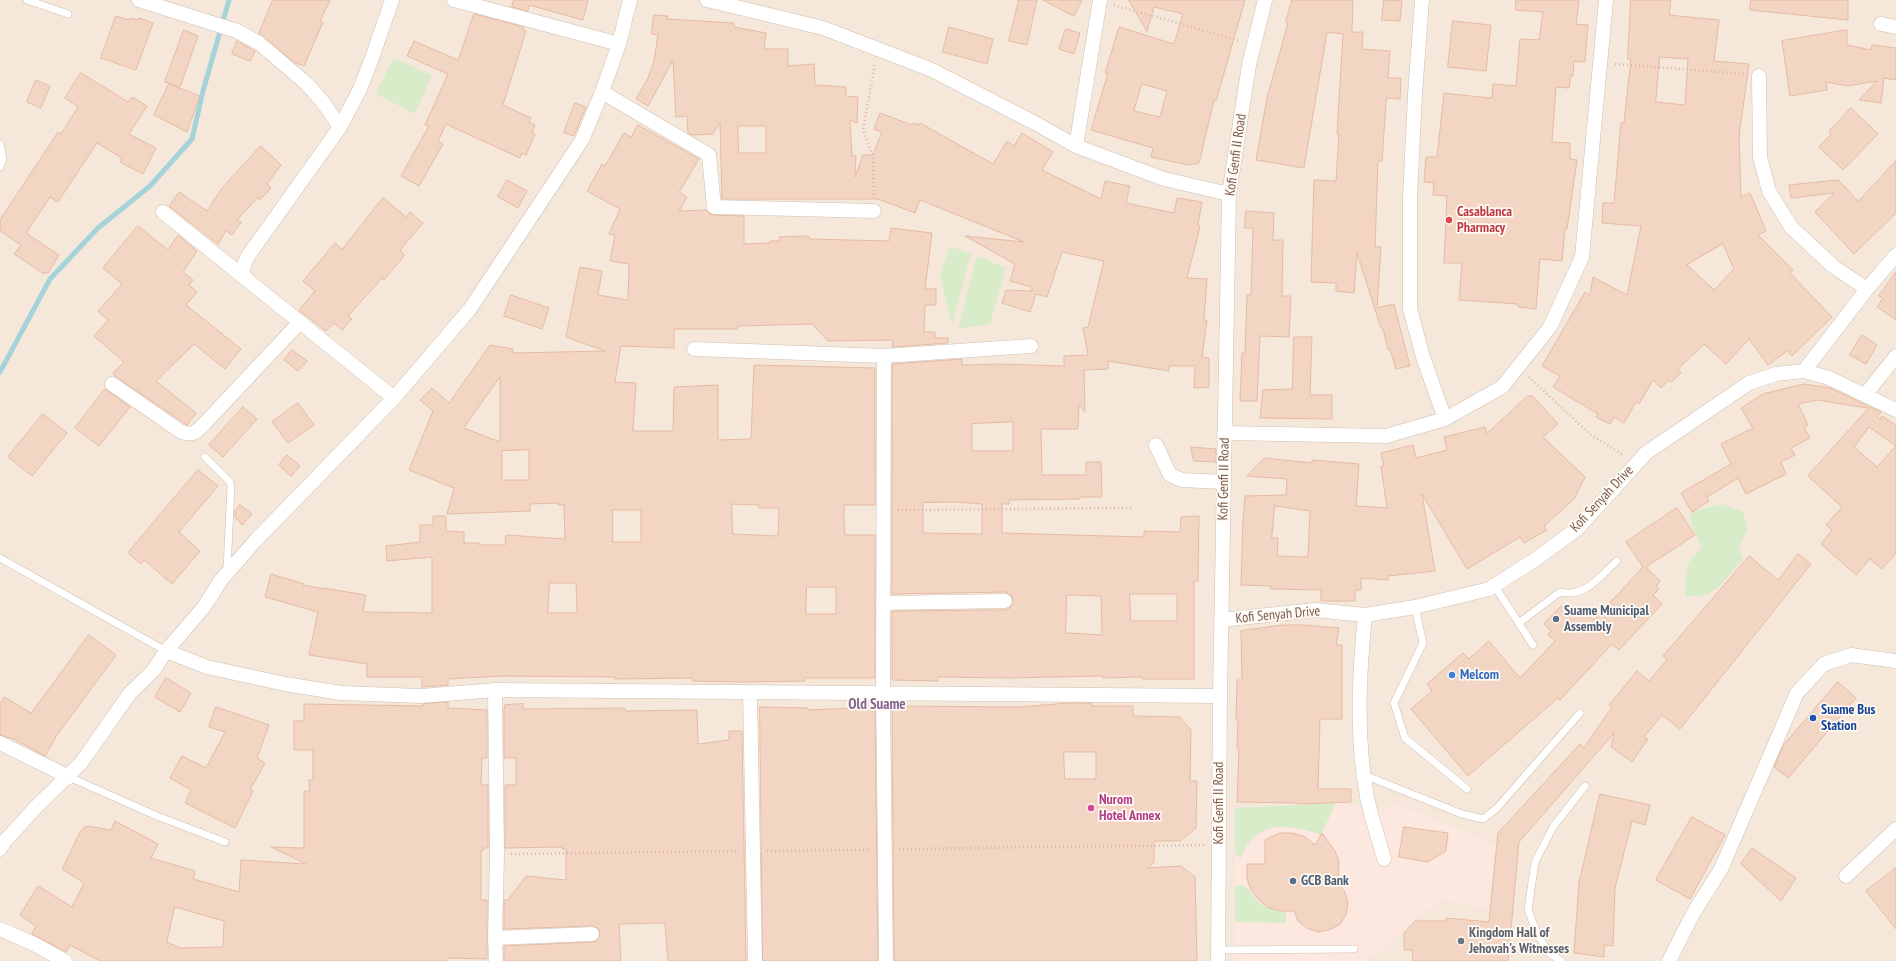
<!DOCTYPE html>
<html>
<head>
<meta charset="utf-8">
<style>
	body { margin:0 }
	canvas { display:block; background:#fdf6ec }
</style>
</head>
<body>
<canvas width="1896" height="961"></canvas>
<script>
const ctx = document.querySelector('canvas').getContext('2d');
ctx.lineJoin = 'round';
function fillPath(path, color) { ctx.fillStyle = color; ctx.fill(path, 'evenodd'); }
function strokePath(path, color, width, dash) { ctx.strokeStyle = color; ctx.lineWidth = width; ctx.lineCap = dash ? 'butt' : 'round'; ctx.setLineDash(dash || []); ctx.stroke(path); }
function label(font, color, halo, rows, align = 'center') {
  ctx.font = font + ' "PT Sans Narrow",sans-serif'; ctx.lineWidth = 3.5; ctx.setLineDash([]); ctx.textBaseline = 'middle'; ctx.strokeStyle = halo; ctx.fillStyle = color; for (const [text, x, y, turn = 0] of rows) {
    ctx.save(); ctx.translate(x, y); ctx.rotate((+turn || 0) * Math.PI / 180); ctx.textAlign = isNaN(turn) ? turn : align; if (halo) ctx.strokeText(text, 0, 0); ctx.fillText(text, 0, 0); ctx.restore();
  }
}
fillPath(new Path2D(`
	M0,0H1896V961H0Z`), '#f5e8da');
fillPath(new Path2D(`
	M1336,803L1382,810L1393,803L1495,844L1487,910L1441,898L1367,961H1234L1235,808Z`), '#fde8e0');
fillPath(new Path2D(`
	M393,58L432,75L415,114L376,94Z
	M950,246L971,254L952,325L940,274Z
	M977,256L1006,268L990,324L958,329Z
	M1723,504L1743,512L1748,530C1741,541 1736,546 1743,559L1720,586L1706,595L1685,597L1687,565L1701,547L1689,518L1693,511Z
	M1336,803L1321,835C1288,824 1256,819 1241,858L1235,854V808Z
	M1240,885C1248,886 1249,891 1254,897C1262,907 1273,911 1286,912V923L1235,922V887Z`), '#d8ecc9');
strokePath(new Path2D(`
	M0,372L50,279L98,228L150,186L192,139L203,91L229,0`), '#a5d3da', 5);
const building = new Path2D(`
	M273,0H330L320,21L323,22L304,66L295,63L259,34Z
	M514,0H588L583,20L529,5L528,11L512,7Z
	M1019,0H1037L1027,45L1009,41Z
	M1043,0H1082L1074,16Z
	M1129,0H1245L1216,101L1214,100L1199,163L1189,165L1151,157L1153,148L1091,130L1108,73H1105L1119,27L1174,44L1182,17L1183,14L1154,7L1147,31ZM1142,84L1167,91L1160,117L1134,111Z
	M1292,0H1353L1352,32H1363L1362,49L1390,51L1388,78H1401L1400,99L1387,98L1386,102L1382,161H1378L1375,247H1381L1377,308L1394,304L1410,366L1396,369L1390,349L1388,350L1383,328H1381L1357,253L1354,293L1336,291V283L1311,282L1314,180L1336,181L1339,134H1337L1343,34L1327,32L1304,168L1256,160L1267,98L1288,23L1286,22Z
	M1384,0L1402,1L1400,21L1382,20Z
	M1516,0H1579L1576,24L1588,25L1585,62L1574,61L1573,76L1571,75L1569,88L1556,87L1552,142L1570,143V159L1577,160L1567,229H1565L1562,261L1540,259L1536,309L1518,307V304L1459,300L1462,263H1444L1447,196L1433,195L1434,183L1424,182L1426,157H1437L1444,93L1489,98L1492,97L1493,84L1516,86L1520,39L1539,40L1543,12L1516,10Z
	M1631,0H1671L1669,15L1719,20L1714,61L1749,64L1739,136L1741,197L1750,193L1766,231L1758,235L1793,270L1790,273L1832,317L1792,356L1787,351L1768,365L1749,339L1726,364L1704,344L1678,369L1681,373L1671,382L1669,380L1661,388L1653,380L1639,404L1636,402L1624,423L1614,417L1610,424L1596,417L1598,414L1553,387L1560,376L1542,366L1585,292L1590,295L1593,277L1627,295L1641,226L1602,223L1603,203H1614L1621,123H1624L1631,59H1628ZM1660,57L1688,59L1685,105L1656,102ZM1723,244L1734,269L1714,290L1687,265Z
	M1751,0H1848V20L1750,10Z
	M474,14L524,27L523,30L526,31L503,105L531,118L529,122L535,125L532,132L535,134L526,155L522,153L520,158L446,124L438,141L443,144L419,186L401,176L429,126L425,125L448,74L407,56L414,41L458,60Z
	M654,15L668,16L667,19L734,23V27L766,33L764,49H788V66L814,64L815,85L846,87V96L858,97L857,123L850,120L852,156H856L855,177L863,155H873L882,132L874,129L880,113L912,125L913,123L919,125L920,123L993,164L1007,141L1014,146L1022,133L1053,152L1042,170L1101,199L1105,181L1130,186L1126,203L1174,213L1177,198L1202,202L1198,224L1200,227L1187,278L1207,279L1204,320H1207L1202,357L1209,358V387L1194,388L1195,366H1169V371L1108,361V369L1084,370L1085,412L1079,404L1078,429H1041L1042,475H1086V462H1101L1102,497H1080V499L1009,500V504H1002V533L1144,537V531L1180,532L1181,517L1199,516L1198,581H1194V679H1142V677L1103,678V676L1009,678L938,677V681L892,680V611L1005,610L1010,608L1013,601L1012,596L1005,592L892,594V364L962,359V365L999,364L1064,366V356L1088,355L1083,328L1088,327L1104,261L1062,252L1047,297L1036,294L1030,312L1002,303L1006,290L1032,291V287L1010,281L1015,264L965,236L1024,242L920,200L915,213L878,199H722L720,123L713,134L692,135L688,133L687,116L676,117L673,60L648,106L636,99L648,78L654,61L658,35L652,34ZM738,126H766V153H739ZM1013,422V451H972V424ZM954,502L982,504V534L923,533V503ZM1130,594H1177V621H1131ZM1067,595L1101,596L1102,635L1066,633Z
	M116,16L129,20L130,18L138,20L139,18L153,23L136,70L101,58Z
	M1453,21L1491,25L1486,71L1448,67Z
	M949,27L993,39L987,64L943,52Z
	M1066,29L1080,33L1074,54L1059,49Z
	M184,30L198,36L180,87L165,82Z
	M1847,30V45L1871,50L1872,45L1896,48V80L1884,78L1881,103L1859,100L1877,81L1848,86L1826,82L1827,90L1790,96L1782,41Z
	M237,41L255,51L250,61L232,54Z
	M81,73L128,102L132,97L147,106L129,134L156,148L143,174L120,162L122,158L97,143L58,202L50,197L26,233L59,255L48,273L45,272L44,274L14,254L21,245L0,231V220L58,132L61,134L78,107L65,98Z
	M36,80L50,86L41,108L27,102Z
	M169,84L200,96L187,132L154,115Z
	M575,103L586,107L574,136L564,133Z
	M1851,108L1878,134L1843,170L1819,147L1831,134L1829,132Z
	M638,125L699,159L679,192L687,197L679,211L706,210L710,214L713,215L744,216V244L770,243V241H780L779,237L808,236L809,239L889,241L891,228L932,233L925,289H936V305H925L924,332H935V338H948V343L892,347L893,340L828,341L812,324L738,326L737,329H674V348L621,346L615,382L636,383L633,431H673L674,387L718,385V440L751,439L754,365L875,368V505H844V521L845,535H875V678H805V681L741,682L693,681V678L615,679V677L502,676L448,679V685L422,687V677H367V664L309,655L318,612L265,597L271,574L304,584L303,585L324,589L323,588L366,595L363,612L432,613V557L387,561L386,546L420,542V525H433V516H446V531L464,532V543H479V545H505L506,535L565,539L564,505H558V503L530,504V511L447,514L454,488L409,470L433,411L420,400L432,388L449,403L490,345L513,349L512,353L605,351L566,337L580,267L602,271L598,295L628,300L629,264L610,261L615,235L609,234L620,209L587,191L602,164L605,166L624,133L631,137ZM500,377V442L464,428ZM529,450V480H502V451ZM732,504L759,505V508H779L778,536L733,534ZM613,510H641V542H613ZM550,583H576L577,613H548ZM807,587H836V614H806Z
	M261,146L281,165L267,184L271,188L260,200L258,197L237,220L241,222L232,235L226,231L218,244L169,206L179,192L207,211L222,188Z
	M1896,161V213L1854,254L1815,212L1834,193L1791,198L1789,185L1838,180L1858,201Z
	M507,180L527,191L518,208L498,197Z
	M383,198L406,217L410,212L423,223L400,250L405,255L384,280L382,278L348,316L352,319L342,330L334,323L326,331L299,310L315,291L303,281L335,243L342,249Z
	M1246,211L1274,213L1273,240H1283L1282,296H1291L1289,337L1260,336L1257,401H1240L1242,353H1245L1247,295H1251L1253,228H1245Z
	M138,226L168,250L178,235L197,251L183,272L193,280L189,285L197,292L186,305L241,349L225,369L194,344L156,381L196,413L187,425L115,376L113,373L124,362L94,336L108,320L98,311L122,284L103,268Z
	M1896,272V320L1877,307L1883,298L1879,296Z
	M511,295L549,308L542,329L504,316Z
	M1862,335L1877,345L1866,364L1850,355Z
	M1294,337H1312L1310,395H1332V419L1260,418L1263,390L1292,389Z
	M292,350L307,361L298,371L284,360Z
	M1804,384L1830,388L1868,406L1867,408L1818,400L1798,404L1808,425L1804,427L1810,438L1791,448L1795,455L1781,462L1786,474L1746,494L1738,478L1707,497L1709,501L1692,512L1681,493L1731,464L1721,444L1753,428L1741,408L1763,394Z
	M105,389L130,407L99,446L75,428Z
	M1528,396H1533L1558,424L1543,437L1585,477L1574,499L1544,526L1547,530L1524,543L1520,537L1467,569L1422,494L1435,571L1388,576V580L1361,578V590H1355V601H1321V590L1271,589V586L1241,585L1243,519L1245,496L1286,495L1287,479L1247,476L1264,458L1312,463V460L1359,464L1356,506L1387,508L1381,466H1384L1381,453L1413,445L1416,458L1447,450L1444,437L1485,427L1487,433ZM1275,506L1310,511L1308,557L1277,556L1278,538H1272Z
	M298,403L314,425L288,443L272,422Z
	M243,407L257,419L223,457L209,445Z
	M1870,407L1881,412L1877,417L1880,419L1882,416L1896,425V446L1869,427L1854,447L1877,467L1896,446V553L1882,569L1870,559L1856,575L1821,544L1832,530L1826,525L1842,507L1808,476Z
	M43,414L67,433L32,476L8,457Z
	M1191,447L1216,449V462L1194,461Z
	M287,455L300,466L291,476L279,465Z
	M198,470L218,486L179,532L200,551L172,584L144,560L141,564L128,553Z
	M240,505L252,514L242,525L235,517V511Z
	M1677,508L1695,535L1646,567L1660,581L1656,586L1659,589L1653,595L1662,604L1619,650L1612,644L1560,700L1558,698L1468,776L1411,709L1432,691L1427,684L1463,653L1469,659L1489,641L1520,678L1555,641L1548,635L1551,631L1544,624L1561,606L1568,613L1571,610L1573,612L1579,606L1594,620L1643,567L1626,542Z
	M1798,554L1811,564L1680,729L1662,715L1644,737L1648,739L1632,762L1611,747L1614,733L1519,842L1508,961H1412L1413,950H1404V933L1415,921H1446V918L1489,922L1498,833L1580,744L1584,748L1612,707L1609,705L1637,671L1649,681L1667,660L1663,656L1749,556L1778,580Z
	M1283,625H1304L1339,628L1336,645H1342V719H1320L1318,789H1351V802L1298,804V803L1237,802L1239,748H1237L1238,719H1236L1237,680H1242L1241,631Z
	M89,635L116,655L57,735L45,756L14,739L0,735V705L4,697L31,713Z
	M166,678L191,693L180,712L155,697Z
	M1838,682L1856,698L1788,778L1774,767L1783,746Z
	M448,702V708L487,710V758H482L481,785H488V848H483V851H481V900H487V959L448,958V961H100L70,945L66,952L32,934L36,926L20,915L38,886L72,907L84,883L62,869L79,834L83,828L88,826L111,830L115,821L158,844L151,858L195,871L193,879L239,892L241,860L306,864L271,847L304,848V791H310L309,780H313V750H294V721H304V704L423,706V704ZM175,907L224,921L223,947L180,948L167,942Z
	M1069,703H1092V706H1133V716L1180,717L1191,730L1190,781H1197L1196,828L1180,841H1154V862L1148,868L1181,866L1195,877L1197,961H894L892,706L1018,707ZM1064,752H1096V779H1065Z
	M523,704V709L625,708V711L697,710L698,744L729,740V731H742L746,961H668L665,923L619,924L621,961H504V946L592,942L597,941L600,934L599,929L592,926L504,929V900H508L526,876L566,880V849H562V847L505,848V785H516V758H504V709L505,705Z
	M216,707L269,725L257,758L265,763L250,790L253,791L235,828L185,803L191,790L170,778L182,756L206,768L225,732L209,727Z
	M760,707L808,708V710L875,707L878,961H763Z
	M1600,794L1650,805L1645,825L1632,821L1615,888L1613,946L1604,945V957L1574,953L1579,883Z
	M1692,817L1725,835L1690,899L1656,880Z
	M1404,827L1448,833L1446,851L1428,862L1399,857Z
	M1281,833H1293L1305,837L1315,845L1322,833L1335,851L1339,861L1338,883L1345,892L1348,903L1346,915L1340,924L1329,930L1318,932L1307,928L1298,921L1294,911H1281L1269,908L1259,900L1251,890L1247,879V864H1265V840Z
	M1752,848L1796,878L1781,901L1741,864Z
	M1896,868V929L1866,891Z`);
fillPath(building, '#f3d5c3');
strokePath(building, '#e6bba3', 1);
const service = new Path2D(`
	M27,0L68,14
	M0,144L3,159L0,167
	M205,457L229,481L231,486L227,570
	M0,558L166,651
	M1494,585L1533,645
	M1415,607L1423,643L1394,703L1405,738L1467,789
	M1519,623L1560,592C1585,598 1599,577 1617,561
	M1364,775L1462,814L1483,819L1497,808L1580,713
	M69,777L157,816L225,842
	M1218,950L1354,949
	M1561,961L1549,953L1538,935L1528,910L1535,862L1553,827L1585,786`);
const minor = new Path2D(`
	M139,0L237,31L259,43L307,84L322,101L340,127
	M454,0L619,44
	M707,0L823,28L932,70L1035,123L1076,146L1164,179L1229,194
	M1422,0L1415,94L1410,197V309L1423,357L1445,419
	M1881,24L1896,27
	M1759,76L1760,157L1769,191L1791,227L1834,267L1867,289
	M602,92L709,155L714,207L874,211
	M1076,146L1100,0
	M163,212L394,398
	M244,277L243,267L248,256L340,127L360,89L372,58L392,0
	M694,349L884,356L883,694L886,961
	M884,356L1031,346
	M1804,371L1867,289L1896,255
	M112,384L180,431C193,437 196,432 205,423L300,322
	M1865,395L1896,356
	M1224,433L1386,436L1445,419L1502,387L1550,327L1582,257L1606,0
	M1156,445L1170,475L1182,480L1223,482
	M883,603L1005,601
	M1365,615C1359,676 1356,737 1367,797C1371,818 1379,839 1384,859
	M1221,620L1315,610L1365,615L1415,607L1489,589L1536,559L1578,528L1646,453L1749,383L1776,374L1804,371L1829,378L1896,410
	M166,651L204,607L221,580L256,540L394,398L470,309L582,140L602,92L619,44L630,0
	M495,690L497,854L495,938L496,961
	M750,693L755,961
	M0,743L69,777
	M0,849L5,841L36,807L81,763L130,693L153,671L166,651L207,667L285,684L341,693L421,696L495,690L1220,696
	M1846,876L1896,829
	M0,929L34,944L65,961
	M495,938L592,934
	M1218,961L1220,696L1229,194L1249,65L1265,0
	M1669,961L1694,912L1721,869L1797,693L1824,664L1851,655L1896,661`);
strokePath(service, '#d1beb0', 8);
strokePath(minor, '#d1beb0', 15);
strokePath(new Path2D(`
	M1114,5L1240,41
	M1615,64L1745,74
	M874,195L873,156L863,130L875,63
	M1529,377L1591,435L1623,455
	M898,510L1134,508
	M899,849L1204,845
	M767,851L870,850
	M511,854L738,851`), '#d9b8a5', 2.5, [1, 3]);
strokePath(service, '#fff', 7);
strokePath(minor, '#fff', 14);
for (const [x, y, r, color] of [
	[1449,220,4,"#e0444e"],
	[1556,619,4,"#5c6f8a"],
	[1452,675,4,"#3f7fe0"],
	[1813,718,4,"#1a4fb4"],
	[1091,808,4,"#d1479c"],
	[1293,881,4,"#5c6f8a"],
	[1461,941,4,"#6b7280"]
]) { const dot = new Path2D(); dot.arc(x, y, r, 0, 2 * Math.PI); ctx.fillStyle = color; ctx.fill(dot); strokePath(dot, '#fffaf3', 1.5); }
label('14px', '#7a5c4d', '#fffaf3', [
	["Kofi Genfi II Road",1236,155,-82],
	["Kofi Genfi II Road",1224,479,-89],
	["Kofi Senyah Drive",1602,499,-47],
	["Kofi Senyah Drive",1278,615,-5],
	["Kofi Genfi II Road",1219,803,-90]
]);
label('bold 14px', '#be3a42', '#fffaf3', [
	["Casablanca",1457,212],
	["Pharmacy",1457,228]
], 'left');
label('bold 14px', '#4e5e75', '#fffaf3', [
	["Suame Municipal",1564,611],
	["Assembly",1564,627],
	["GCB Bank",1301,881]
], 'left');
label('bold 14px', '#366cbe', '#fffaf3', [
	["Melcom",1460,675]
], 'left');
label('bold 14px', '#164399', '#fffaf3', [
	["Suame Bus",1821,710],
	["Station",1821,726]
], 'left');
label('bold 14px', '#b23c85', '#fffaf3', [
	["Nurom",1099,800],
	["Hotel Annex",1099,816]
], 'left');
label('bold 14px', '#5b616d', '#fffaf3', [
	["Kingdom Hall of",1469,933],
	["Jehovah's Witnesses",1469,949]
], 'left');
label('bold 15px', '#846695', '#fffaf3', [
	["Old Suame",877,705]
]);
</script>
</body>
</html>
